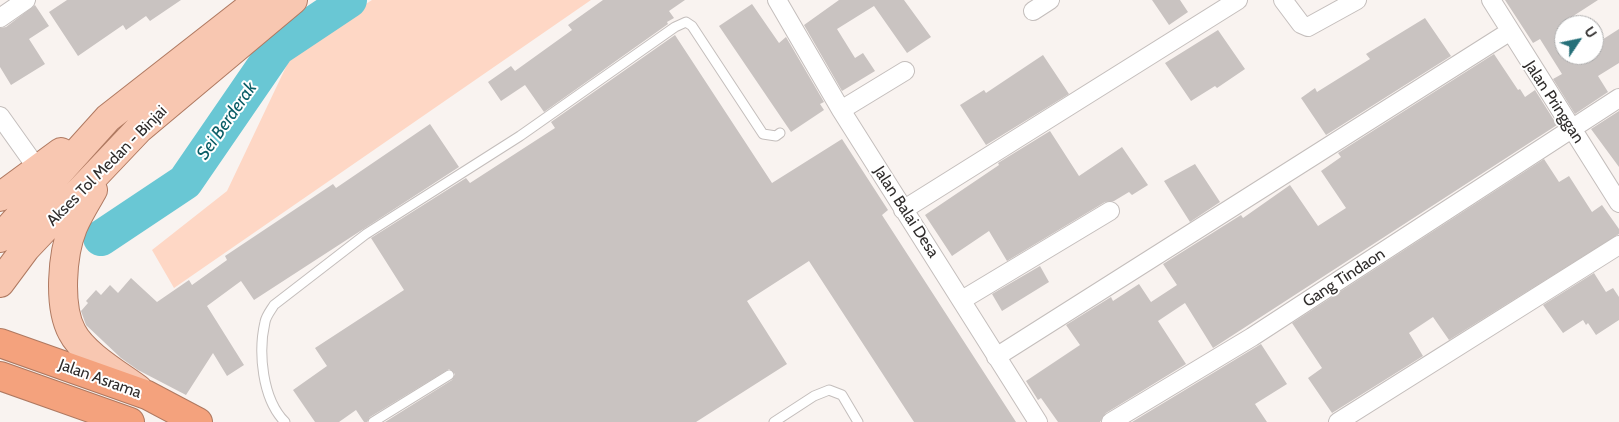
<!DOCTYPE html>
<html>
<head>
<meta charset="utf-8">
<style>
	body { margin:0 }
	#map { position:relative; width:1619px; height:422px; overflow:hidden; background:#f9f3f0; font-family:Cabin,sans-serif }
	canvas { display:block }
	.north { position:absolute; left:1554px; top:15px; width:50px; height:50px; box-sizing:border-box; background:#fff; border:1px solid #acabab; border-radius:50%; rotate:56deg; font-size:14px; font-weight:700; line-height:20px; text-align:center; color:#302d2c }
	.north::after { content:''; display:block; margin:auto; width:18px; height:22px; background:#267079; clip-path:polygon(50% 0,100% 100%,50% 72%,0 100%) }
</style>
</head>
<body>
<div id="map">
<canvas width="1619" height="422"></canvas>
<div class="north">U</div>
</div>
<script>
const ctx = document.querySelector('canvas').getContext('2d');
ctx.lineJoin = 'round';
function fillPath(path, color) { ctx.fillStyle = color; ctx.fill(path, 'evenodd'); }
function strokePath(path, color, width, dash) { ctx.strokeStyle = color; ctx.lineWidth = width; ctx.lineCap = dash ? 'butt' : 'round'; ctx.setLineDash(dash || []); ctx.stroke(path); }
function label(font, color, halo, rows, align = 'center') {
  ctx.font = font + ' Cabin,sans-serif'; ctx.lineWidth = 4; ctx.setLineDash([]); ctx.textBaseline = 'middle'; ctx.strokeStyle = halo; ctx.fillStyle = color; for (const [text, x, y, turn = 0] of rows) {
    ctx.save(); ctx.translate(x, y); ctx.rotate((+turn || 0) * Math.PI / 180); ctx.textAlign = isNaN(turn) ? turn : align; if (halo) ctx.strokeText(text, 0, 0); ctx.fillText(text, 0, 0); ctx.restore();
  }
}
fillPath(new Path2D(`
	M372,0H591L174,288L152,250L227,191L294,50Z`), '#fed7c5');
strokePath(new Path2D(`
	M101,238L185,182L277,48L349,0`), '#69c7d4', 36);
fillPath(new Path2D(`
	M67,0H181L150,21L146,16L126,30L123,25L78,56L49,12Z
	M603,0H685L669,11L674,18L667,22L668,24L544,112L525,85L501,101L488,82L511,66L515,71L572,30L568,25Z
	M839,0H904L931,37L907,53L874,6L837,29L855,58L863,53L875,71L842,91L804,25Z
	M1152,0H1180L1188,12L1169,25Z
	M1505,0H1598L1564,22V55H1594V45L1619,29V63L1598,76L1608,92L1575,114L1553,79L1562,74L1540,39L1533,43Z
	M752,4L779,43L786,37L824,102L820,104L824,110L791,132L719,26Z
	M35,5L49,26L29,39L45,64L11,85L0,67V28L6,27Z
	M1425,18L1451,56L1326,135L1301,98L1315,88L1317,92L1370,59L1366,54Z
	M1218,30L1245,69L1217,88L1215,86L1191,101L1165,63Z
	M675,35L772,183L842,139L888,210L882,215L1016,422H914L809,261L747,301L787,364L696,422H385L452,380L455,374L449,369L370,417L367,422H364L356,410L339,422H315L293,390L327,366L315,348L404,290L371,238L466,178L470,183L555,128L551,122Z
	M1494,54L1518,90L1520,89L1525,97L1535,90L1557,125L1213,348L1185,303L1158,321L1186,364L1106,413L1100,422H1058L1041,398L1038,400L1026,381L1080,345L1066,325L1111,297L1113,301L1139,284L1151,302L1177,285L1163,264L1241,215L1243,218L1290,185L1318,226L1346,208L1321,171L1341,157L1338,153Z
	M1043,55L1069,94L986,145L960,105L984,90L986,93Z
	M1619,111V167L1591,129Z
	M430,124L459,167L254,300L241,281L207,306L244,365L227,376L213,353L186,395L138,370L121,358L86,325L81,311L88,303L86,301L96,290L101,295L110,285L118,293L131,278L157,302L189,280L192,285L227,260L225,256L333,184L336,188Z
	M1050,131L1079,176L1122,147L1148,185L1132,195L1129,192L1114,201L1105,202L1007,261L989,231L952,256L925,215L999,165L998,163Z
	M1544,159L1559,182L1569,176L1592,212L1602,205L1619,229V234L1449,340L1433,317L1409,333L1423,356L1332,413L1308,378L1322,368L1292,323Z
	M1195,164L1220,202L1190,222L1164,181Z
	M1040,266L1049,282L1002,311L992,294Z
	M1594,273L1606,292L1613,288L1619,297V320L1596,335L1588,323L1586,325L1583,320L1563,333L1543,305Z
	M1261,344L1287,384L1255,404L1267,422H1132Z`), '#c9c3c1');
const lane = new Path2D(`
	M285,422C262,399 258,352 265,322C266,316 271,310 274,305L366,234L520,136L675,27L686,22L692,26L763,134L776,136L780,133
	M373,422L449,375
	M774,422L814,396L829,390L842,395L858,422`);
const street = new Path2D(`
	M777,0L841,110L1038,422
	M1283,0L1301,24L1308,27L1357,0
	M1491,0L1619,203
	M1033,11L1050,0
	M0,18L26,0
	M841,110L905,71
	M0,116L37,168
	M903,210L1238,0
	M962,300L1110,211
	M996,357L1509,32
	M1111,422L1252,337L1619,98
	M1338,422L1619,245`);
const primary = new Path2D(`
	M93,190C86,202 78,215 73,227C62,254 58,306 72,332C83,354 119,375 138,389
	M0,197L61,152
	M0,238L108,118L259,0
	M0,283L26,248L139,129L293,0`);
const highway = new Path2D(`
	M0,343L147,395L198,422
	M0,376L130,422`);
strokePath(lane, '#c4bebc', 11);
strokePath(street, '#c4bebc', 20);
strokePath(primary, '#af7961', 30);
strokePath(highway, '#af7961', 30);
strokePath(lane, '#fff', 9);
strokePath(street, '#fff', 18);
strokePath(primary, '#f8c7b1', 28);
strokePath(highway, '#f4a27d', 28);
label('16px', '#302d2c', '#fff', [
	["Jalan Pringgan",1554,102,57],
	["Akses Tol Medan - Binjai",107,166,-45],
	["Jalan Balai Desa",906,212,57],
	["Gang Tindaon",1344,278,-33],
	["Jalan Asrama",100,379,20]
]);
label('italic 18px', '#0b5e67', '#fff', [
	["Sei Berderak",227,121,-55]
]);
</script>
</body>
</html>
